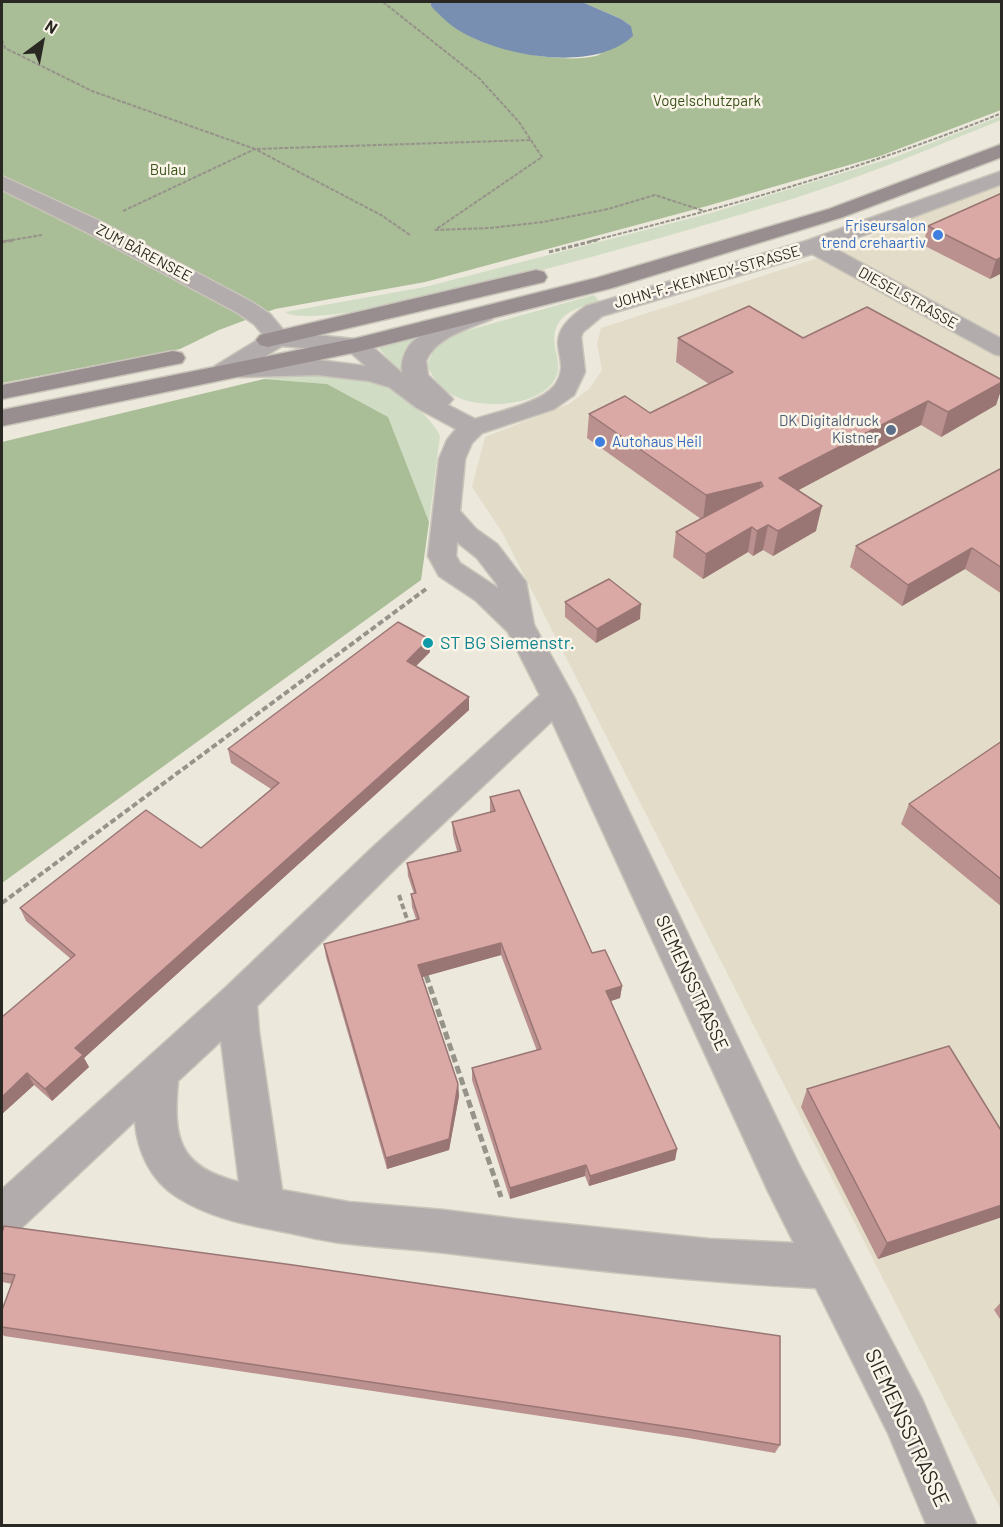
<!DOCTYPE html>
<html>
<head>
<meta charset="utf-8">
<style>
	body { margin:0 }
	#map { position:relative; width:1003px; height:1527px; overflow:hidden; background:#ece8db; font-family:Barlow,sans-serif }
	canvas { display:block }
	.frame { position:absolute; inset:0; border:3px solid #292823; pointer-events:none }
	.north { position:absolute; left:12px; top:12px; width:60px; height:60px; -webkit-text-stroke:4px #faf5e8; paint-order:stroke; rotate:32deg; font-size:16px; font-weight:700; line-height:24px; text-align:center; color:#292823 }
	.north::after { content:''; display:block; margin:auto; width:21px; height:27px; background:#292823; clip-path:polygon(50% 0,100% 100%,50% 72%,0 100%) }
</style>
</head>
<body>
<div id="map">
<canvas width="1003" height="1527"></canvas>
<div class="frame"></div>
<div class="north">N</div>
</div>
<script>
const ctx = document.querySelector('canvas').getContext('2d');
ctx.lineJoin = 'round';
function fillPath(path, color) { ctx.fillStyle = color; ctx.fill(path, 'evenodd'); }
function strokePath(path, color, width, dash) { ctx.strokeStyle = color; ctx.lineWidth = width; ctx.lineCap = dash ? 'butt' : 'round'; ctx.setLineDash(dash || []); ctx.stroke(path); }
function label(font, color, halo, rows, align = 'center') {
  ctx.font = font + ' Barlow,sans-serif'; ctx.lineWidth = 5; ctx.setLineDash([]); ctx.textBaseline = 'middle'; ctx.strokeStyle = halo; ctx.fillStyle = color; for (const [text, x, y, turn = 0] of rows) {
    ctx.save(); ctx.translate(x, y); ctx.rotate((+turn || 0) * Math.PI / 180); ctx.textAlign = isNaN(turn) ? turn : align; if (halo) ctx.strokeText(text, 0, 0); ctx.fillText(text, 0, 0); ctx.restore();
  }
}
fillPath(new Path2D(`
	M1001,171V1510L502,532L472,487L485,437L569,404L589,389L602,370L597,344L601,328L846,249Z`), '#e3dcc9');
fillPath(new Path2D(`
	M1001,116V120C934,147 867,175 798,197C733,218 322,340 285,312L425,287L711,213L895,157Z
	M594,295L599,301C584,306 564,310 557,326C548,345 565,362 555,379C538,409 475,410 449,393C438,386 432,376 427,365L434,350L451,335Z
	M417,336L406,353L408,384L379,348V346Z
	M303,373C321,375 341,374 359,378C387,383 428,410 440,436L429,522L387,417L327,384L264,379Z`), '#d0ddc4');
fillPath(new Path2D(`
	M2,2H431V6C443,16 455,29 468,35C497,51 563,64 596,56C604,54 623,33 631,26L621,19L582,2H1001V110L880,156L707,206L425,282L275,309L219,330L180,349L2,383Z
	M264,379L327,384L388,417L429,522L421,580L2,883V442Z`), '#a9bd96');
fillPath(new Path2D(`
	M431,2H582L621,19L631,26L633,36C594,72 510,57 467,35C453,28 442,18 431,6Z`), '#788fb1');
const street = new Path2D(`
	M1002,171V184L832,247L1002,339V356L994,354L812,254L602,316L583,332L581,337L585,372L574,395L554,409L482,433L472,443L465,459L460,511L476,529L497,544L526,582L534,625L574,697L798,1163L922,1399L977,1526H927L888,1433L816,1288C692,1282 570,1268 446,1253C415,1249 383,1248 351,1244C326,1242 301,1235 275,1230C241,1224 207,1216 177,1197C151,1181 137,1151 135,1121L17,1232L2,1238V1189L225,988L374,846L540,695L508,632L475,600L439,576L428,556L439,459L447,440L456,429L417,408L389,387L369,381L318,375L241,377C232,375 225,379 215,376L212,371L215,366L264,336L254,324L236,312L84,231L2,190V176L100,221L252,302L270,314L285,332L365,340L402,373C401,363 403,355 409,346C422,330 471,304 492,309L496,314L492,319C470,328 436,337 426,361L428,375L453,399L448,405L475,419C496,412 542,403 555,385C576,355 533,342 586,306L806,241ZM282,346L350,352L366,366L318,360L256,362ZM457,542L477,558L497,584L498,588L460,563L456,556ZM552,721L768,1191L794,1243L710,1239L516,1219L444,1210L349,1202L282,1190L259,1032L257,1006L398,866ZM221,1041L239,1182C177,1167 173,1136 178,1081Z`);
const secondary = new Path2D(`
	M1002,144V157L843,217L612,288L357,352L2,426V410L357,338L596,278L829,209Z
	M536,270L544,272L547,277L544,282L268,347L260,345L256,340L260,335Z
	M173,351L182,353L185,358L182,363L2,399V385Z`);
strokePath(street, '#c9c5ba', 3);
strokePath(secondary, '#c9c5ba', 3);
strokePath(new Path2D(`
	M383,2L479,78L519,122L542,157L435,230
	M2,40L5,48L92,91L255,149L531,140
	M123,211L255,149L381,215L410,235
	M435,230L490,228L543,222L608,209L655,195L704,211
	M6,241L42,235
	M591,241C731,206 868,167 1002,113`), '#96938a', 2, [4, 1.5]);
strokePath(new Path2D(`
	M2,242L14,240
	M549,252L597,240`), '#96938a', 3, [4.5, 2]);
strokePath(new Path2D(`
	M399,895L409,925
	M2,903L426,589
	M425,972L427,977`), '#96938a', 4, [6, 3]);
strokePath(new Path2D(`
	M426,975L501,1197`), '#96938a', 5, [8, 4]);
fillPath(street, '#b3acac');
fillPath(secondary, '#988e8f');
fillPath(new Path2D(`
	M1002,193V273L990,279L923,245L928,226Z
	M678,338H803L1002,380V387L996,405L941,437L921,425L797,491L816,531L773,556L763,550L753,556L748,552L703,579L673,557L676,532L701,519L587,438L589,414L650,413L709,384L676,362Z
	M1002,468V594L965,569L902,606L850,567L856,546Z
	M565,602L640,619L596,643L565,617Z
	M430,652L416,666L469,697V710L84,1058L89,1067L52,1101L34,1085L2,1114L71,959L26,921L20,908L201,848L271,789L231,763L228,749Z
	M1002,741V907L901,824L909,804Z
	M490,797L592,953L622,986L620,998L611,1001L677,1149L675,1160L589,1186L585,1176L510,1199L472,1080V1068L537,1051L501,955L422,977L458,1084L459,1096L449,1150L387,1169L326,957L324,944L416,919L412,907L411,894H414L408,876L407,863L457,851L453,835L452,822L490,812Z
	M807,1089L1002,1132V1217L878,1259L801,1107Z
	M2,1233L780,1445L775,1453L688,1438L4,1336L2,1333V1310L12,1284L2,1282Z
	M1002,1301V1322L994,1310Z`), '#bb918f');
fillPath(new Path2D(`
	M1002,257V273L990,279L996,260Z
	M1002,382V387L996,405L941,437L948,412Z
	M928,401L921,425L774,503L779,478Z
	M761,482L757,507L703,520L706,495Z
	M822,506L816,531L773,556L778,531Z
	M768,525L763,550L753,556L757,531Z
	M752,527L748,552L703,579L706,554Z
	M972,548L965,569L902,606L908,585Z
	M641,604L640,619L596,643L597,629Z
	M429,639L430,652L408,674L407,661Z
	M469,697V710L84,1058L89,1067L52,1101L45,1089L75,1048Z
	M501,943V955L419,978L418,965Z
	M622,986L620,998L605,1003L606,991Z
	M27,1073L34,1085L2,1114V1097Z
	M458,1084L459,1096L449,1150L387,1169L386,1158Z
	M677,1149L675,1160L589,1186L590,1176Z
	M586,1165L585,1176L510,1199V1188Z
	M1002,1205V1217L878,1259L887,1243Z`), '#997674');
const building = new Path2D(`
	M1002,193V257L996,260L928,226Z
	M749,306L803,338L867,307L1002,380V382L948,412L928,401L779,478L822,506L778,531L768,525L757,531L752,527L706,554L676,532L763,486L761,482L706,495L589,414L625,396L650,413L733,372L678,338Z
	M1002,468V568L972,548L908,585L856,546Z
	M609,579L641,604L597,629L565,602Z
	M398,622L429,639L407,661L469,697L75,1048L83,1055L45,1089L27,1073L2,1097V1017L75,955L20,908L146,810L201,848L279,783L228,749Z
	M1002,741V880L909,804Z
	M519,790L592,953L605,950L622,986L606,991L677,1149L590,1176L586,1165L510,1188L472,1068L541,1049L501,943L418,965L458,1084L449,1139L386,1158L324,944L419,919L411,894L416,893L407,863L461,851L452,822L495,811L490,797Z
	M949,1046L1002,1132V1205L887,1243L807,1089Z
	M4,1226L293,1265L780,1336V1445L691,1430L2,1327V1310L15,1275L2,1273V1233Z`);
fillPath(building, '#daa9a6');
strokePath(building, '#997674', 1.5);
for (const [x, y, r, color] of [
	[938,235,6,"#3f7fe0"],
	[891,430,6,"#5c6f8a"],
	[600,442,6,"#3f7fe0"],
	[428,643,6,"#0f9aa8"]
]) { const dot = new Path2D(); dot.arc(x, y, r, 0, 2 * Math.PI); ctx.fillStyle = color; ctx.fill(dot); strokePath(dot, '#faf5e8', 2); }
label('15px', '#375118', '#faf5e8', [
	["Vogelschutzpark",707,101],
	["Bulau",168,170]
]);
label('15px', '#366cbe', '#faf5e8', [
	["Friseursalon",926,226],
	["trend crehaartiv",926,243],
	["Autohaus Heil",612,442,"left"]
], 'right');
label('15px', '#292823', '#faf5e8', [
	["ZUM BÄRENSEE",144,253,28],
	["JOHN-F.-KENNEDY-STRASSE",707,277,-16],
	["DIESELSTRASSE",908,298,29]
]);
label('15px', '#4e5e75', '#faf5e8', [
	["DK Digitaldruck",879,421],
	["Kistner",879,438]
], 'right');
label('18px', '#0d838f', '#faf5e8', [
	["ST BG Siemenstr.",440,643]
], 'left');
label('18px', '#292823', '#faf5e8', [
	["SIEMENSSTRASSE",692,983,65]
]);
label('21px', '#292823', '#faf5e8', [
	["SIEMENSSTRASSE",907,1428,65]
]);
</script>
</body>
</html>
